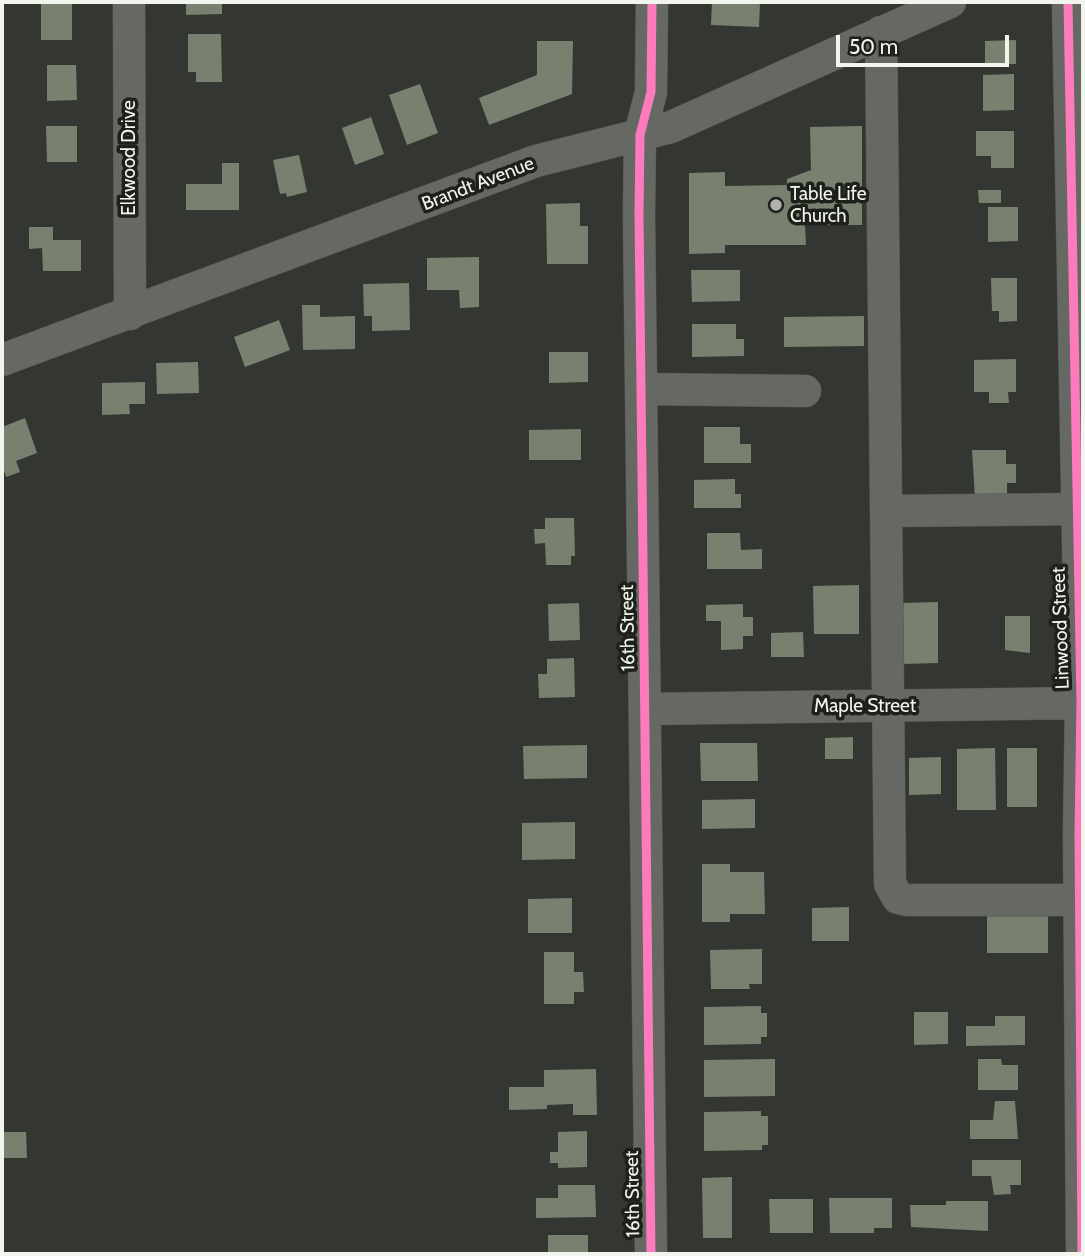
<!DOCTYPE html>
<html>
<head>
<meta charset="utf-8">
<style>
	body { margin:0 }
	#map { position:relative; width:1085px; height:1256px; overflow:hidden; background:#343731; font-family:Cabin,sans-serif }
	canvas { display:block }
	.frame { position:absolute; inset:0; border:4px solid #f1f5ed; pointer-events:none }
	.scale { position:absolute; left:836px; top:35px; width:173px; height:32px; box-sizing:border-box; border:4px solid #f1f5ed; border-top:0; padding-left:9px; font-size:21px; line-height:24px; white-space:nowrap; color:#f1f5ed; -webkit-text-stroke:5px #1d201b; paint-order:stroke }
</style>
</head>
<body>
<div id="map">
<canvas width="1085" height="1256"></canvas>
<div class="frame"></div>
<div class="scale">50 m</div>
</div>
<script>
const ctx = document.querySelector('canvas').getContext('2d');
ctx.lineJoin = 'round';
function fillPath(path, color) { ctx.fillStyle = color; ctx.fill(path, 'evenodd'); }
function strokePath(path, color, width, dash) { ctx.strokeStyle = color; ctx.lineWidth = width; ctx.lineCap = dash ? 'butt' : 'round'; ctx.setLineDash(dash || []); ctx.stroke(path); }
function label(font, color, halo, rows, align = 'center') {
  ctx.font = font + ' Cabin,sans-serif'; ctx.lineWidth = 7; ctx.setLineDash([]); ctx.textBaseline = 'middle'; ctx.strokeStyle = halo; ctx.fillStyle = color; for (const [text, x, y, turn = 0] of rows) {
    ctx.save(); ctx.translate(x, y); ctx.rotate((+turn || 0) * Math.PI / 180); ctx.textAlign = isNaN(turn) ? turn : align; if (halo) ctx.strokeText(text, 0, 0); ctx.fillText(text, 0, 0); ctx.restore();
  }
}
fillPath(new Path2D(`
	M186,2H222V14L186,15Z
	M712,2H760L759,27L711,25Z
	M72,3V40H41V4Z
	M188,34H221L222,82H196V72H188Z
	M1016,40V64H985V41Z
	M537,41H573L572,94L489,125L479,98L537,75Z
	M47,65H76L77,100L47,101Z
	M1014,74V110L983,111V75Z
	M420,84L438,133L407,145L389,95Z
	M371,117L384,154L355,165L342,128Z
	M46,126H77V162H47Z
	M862,126V225H805L806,245H725V253L689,254V173L725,172V186L787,185V179L811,170L810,127Z
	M976,131H1014V168H991V156H976Z
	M299,155L307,192L287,197L286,193L280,194L273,160Z
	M222,163H239V210H186V184H222Z
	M978,190H1001V203H979Z
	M580,203V226H588V264H547L546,204Z
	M988,207H1018V241L988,242Z
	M29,227H53V240H81V271H43L42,248L29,249Z
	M479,257V307L460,308L459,290H427V258Z
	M691,270H740V301L692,302Z
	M991,278H1017V321L999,322V311H992Z
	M409,283L410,330L372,331V316H364L363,284Z
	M302,305H320V317L355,316V349L303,350Z
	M864,316V346L784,347V317Z
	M279,320L290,350L245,367L234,337Z
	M692,324H736V339H744V356L692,357Z
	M549,352H588V382L549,383Z
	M1016,359V392H1008L1009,403H989V392H974V360Z
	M198,362L199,393L157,394L156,363Z
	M145,382V404H129L130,414L102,415V383Z
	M25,418L37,453L16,461L20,472L6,477L2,464V427Z
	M704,427H740V444H751V463H704Z
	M581,429V460H529V430Z
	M972,450H1006V464H1016V483H1007V498H975Z
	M735,479V494H741V508H694V480Z
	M545,518H574L575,556H571V565H546L545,543L535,544L534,529H545Z
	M707,533H740L741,550L762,549V569H707Z
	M859,585V634H814L813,586Z
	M938,602V663L901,664L900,603Z
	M579,603L580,640L549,641L548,604Z
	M743,604V617H753V636H743V649L721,650V621H706V605Z
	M1005,616H1030V653L1005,650Z
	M803,632L804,657H771V633Z
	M574,658L575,697L539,698L538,674H547V659Z
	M853,737V759H825V738Z
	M700,743H757L758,781H701Z
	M587,745V778L524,779L523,746Z
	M995,748L996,810H957V749Z
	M1007,748H1037V807H1007Z
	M941,757V794L909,795V758Z
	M755,799V828L702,829V800Z
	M575,822V859L522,860V823Z
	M702,864H730V872H764L765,914H730V922H702Z
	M572,898V933H528V899Z
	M849,907V941H812V908Z
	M1048,915V953H987V916Z
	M762,949V984H749L750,989H711L710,950Z
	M544,952H574V972H583L584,992H574V1004H544Z
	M761,1006V1013H767V1037H761V1044L704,1045V1007Z
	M914,1012H948V1044L914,1045Z
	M995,1016H1025V1045L966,1046V1026H995Z
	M775,1059V1096L704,1097V1060Z
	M978,1059H1001L1002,1065H1018V1090H978Z
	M596,1069L597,1115H573V1104L547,1105V1109L509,1110V1087H544V1070Z
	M995,1101H1015L1018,1139H970V1120H993Z
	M761,1111V1116H768V1145H762V1150L704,1151V1112Z
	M587,1131V1167L558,1168V1163H550V1152H558V1132Z
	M2,1132H26L27,1158H2Z
	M972,1160H1021V1185H1010L1011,1194L994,1195L991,1176H972Z
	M732,1177V1238H703L702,1178Z
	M558,1185H595L596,1217L536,1218V1198H558Z
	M829,1198H892V1228H874V1233H830Z
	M769,1199H813V1233H770Z
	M946,1201H988V1231L911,1227L910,1205H946Z
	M548,1235H588V1254H548Z`), '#788070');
const minor = new Path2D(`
	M129,2L130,314
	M1068,2L1081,703L1079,832L1082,1254
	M881,32L890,884L898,898L907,900H1083
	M2,360L536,161L671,127L950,2
	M642,389L805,391
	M888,511L1083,509
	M646,709L1083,703
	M651,1254L639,215L640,135L651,92L652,2`);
strokePath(minor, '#535650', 33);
strokePath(minor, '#666864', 32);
strokePath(new Path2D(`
	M1068,2L1081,703L1079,832L1082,1254
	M651,1254L639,215L640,135L651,92L652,2`), '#fd7abc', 9);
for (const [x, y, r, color] of [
	[776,205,7,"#afb2ab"]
]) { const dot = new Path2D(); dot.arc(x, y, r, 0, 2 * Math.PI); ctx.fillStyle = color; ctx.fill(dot); strokePath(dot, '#1d201b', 2.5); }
label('19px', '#f1f5ed', '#1d201b', [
	["Elkwood Drive",129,158,-90],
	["Brandt Avenue",478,184,-21],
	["16th Street",628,628,-91],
	["Linwood Street",1061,628,-92],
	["Maple Street",865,706],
	["16th Street",633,1194,-91]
]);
label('19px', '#f1f5ed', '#1d201b', [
	["Table Life",790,194],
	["Church",790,216]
], 'left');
</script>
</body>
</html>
